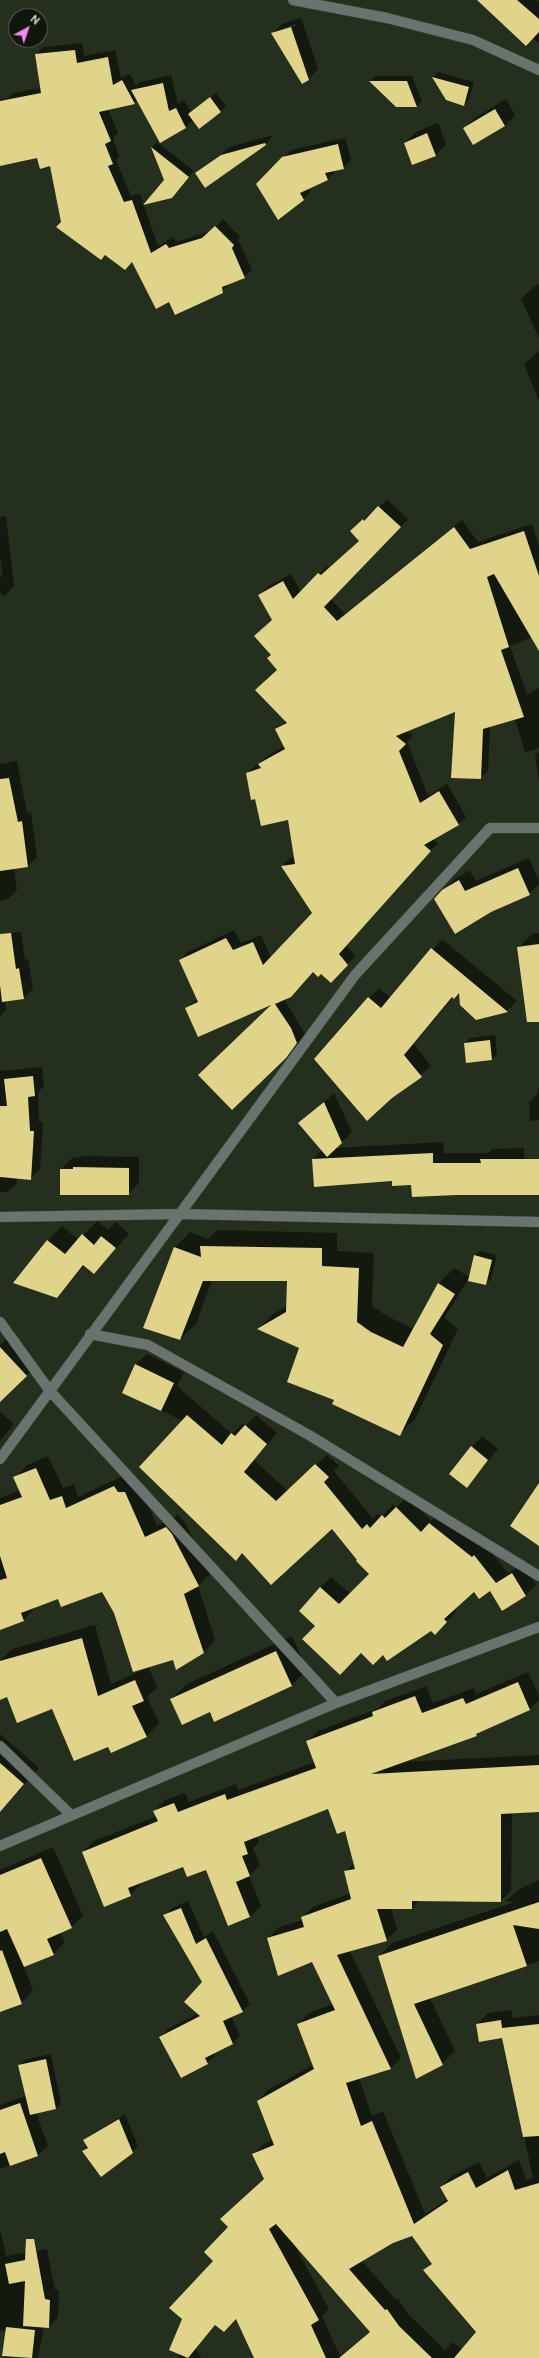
<!DOCTYPE html>
<html>
<head>
<meta charset="utf-8">
<style>
	body { margin:0 }
	#map { position:relative; width:539px; height:2358px; overflow:hidden; background:#252f1d; font-family:Ubuntu,sans-serif }
	canvas { display:block }
	.north { position:absolute; left:8px; top:8px; width:40px; height:40px; box-sizing:border-box; background:#11160d; border:1px solid #5f655b; border-radius:50%; rotate:40deg; font-size:11px; font-weight:700; line-height:16px; text-align:center; color:#d4dbcf }
	.north::after { content:''; display:block; margin:auto; width:14px; height:18px; background:#f788ec; clip-path:polygon(50% 0,100% 100%,50% 72%,0 100%) }
</style>
</head>
<body>
<div id="map">
<canvas width="539" height="2358"></canvas>
<div class="north">N</div>
</div>
<script>
const ctx = document.querySelector('canvas').getContext('2d');
ctx.lineJoin = 'round';
function fillPath(path, color) { ctx.fillStyle = color; ctx.fill(path, 'evenodd'); }
function strokePath(path, color, width, dash) { ctx.strokeStyle = color; ctx.lineWidth = width; ctx.lineCap = dash ? 'butt' : 'round'; ctx.setLineDash(dash || []); ctx.stroke(path); }
fillPath(new Path2D(`
	M486,0H536L539,2V43Z
	M301,18L318,69L309,79L273,33L282,24ZM295,24L296,26L284,30V28Z
	M82,43L84,56L115,50L121,78L130,74L136,86L140,82L171,75L178,104L184,100L191,112L216,93L226,106L221,112L193,120L186,127L160,141L137,100L134,103L108,109L118,133L113,138L119,156L116,160L131,196L140,194L158,246L174,237L176,242L211,231L223,219L240,237L238,240L252,270L244,277L229,283L222,292L169,301L132,261L106,254L101,259L62,222L51,164L38,157L0,165V100L8,98L13,93L41,88L36,55L43,47Z
	M438,72L474,82L469,99L464,105L447,100L433,77Z
	M375,76H412L422,101L417,106H397L370,81Z
	M506,99L515,115L505,126L464,128L475,118Z
	M438,123L446,144L436,155L413,164L405,143L416,132Z
	M273,135L265,145L196,174L230,147Z
	M345,138L351,160L343,168L334,170L335,172L328,179L308,188L311,192L303,199L258,184L291,150Z
	M157,142L194,171L174,194L165,180L152,147Z
	M539,284V338L521,299L533,287Z
	M539,351V398L538,399L524,364Z
	M387,499L408,519L331,599L345,614L462,520L478,542L532,524L539,546V649L532,637L510,646L527,695L539,688V748L525,752L515,719L490,726L488,771L480,778L456,711L407,731L413,736L407,742L428,796L447,784L466,817L459,824L433,839L438,843L346,945L355,956L339,974L313,971L284,999L305,1034L293,1049L232,1109L275,1003L186,1008L197,999L180,960L188,952L234,930L241,943L261,935L271,958L313,913L282,866L290,858H295L289,819L255,798L247,773L267,756L285,746L276,730L286,721L278,670L272,654L273,620L259,595L267,587L291,574L301,592L327,566L329,568L360,540L359,524L371,512L373,514Z
	M6,516L14,586L4,596L0,593V572L1,577H3L0,556V517Z
	M539,751V782L535,755Z
	M17,761L27,813L31,812L37,857L28,866L14,868L17,890L8,899L0,901V764Z
	M529,858L539,881V884L529,894L443,891L454,880L470,870L476,881Z
	M21,932L25,960L28,959L33,989L23,998L5,1001L6,1010L0,1016V935Z
	M539,933V996L518,948L532,934Z
	M442,939L517,1001L507,1011L477,1019L460,991L453,997L414,1044L431,1066L392,1098L369,998L379,988L391,998Z
	M495,1035L497,1054L492,1059L465,1043L470,1038Z
	M42,1067L44,1086L38,1092L39,1122H43L40,1169L30,1179L17,1178V1183L7,1192H0V1071Z
	M538,1088H539V1120L530,1121L529,1102L538,1093Z
	M334,1093L352,1132L336,1148L443,1142L444,1153H488L492,1149L524,1148L525,1184H412L313,1159L322,1150L300,1124Z
	M85,1156L139,1157V1183L128,1194L61,1169L72,1158Z
	M97,1221L108,1230L116,1222L129,1234L94,1273L85,1265L57,1297L47,1241L62,1226L79,1240Z
	M217,1230L337,1233V1251L374,1253L372,1306L387,1316L413,1329L439,1283L454,1268L470,1277L474,1256L480,1251L497,1255L491,1279L486,1284L468,1280L444,1318L458,1329L415,1419L399,1435L335,1400L301,1348L258,1329L273,1314L287,1306L288,1280H212L196,1324L180,1339L174,1248L190,1232L208,1239Z
	M9,1337L35,1367L0,1401V1345Z
	M147,1354L184,1372L177,1386L232,1434L243,1423L245,1426L256,1415L277,1433L254,1460L288,1491L327,1455L339,1466L334,1471L373,1519L378,1514L381,1517L393,1505L396,1508L407,1497L431,1521L440,1513L485,1545L508,1573L523,1564L536,1585L526,1595L490,1589L474,1590L454,1608L457,1611L435,1633L431,1630L383,1654L361,1652L317,1626L320,1588L331,1577L351,1594L370,1574L332,1527L271,1583L183,1421L123,1392L136,1364Z
	M0,1412L14,1424L0,1441Z
	M482,1436L498,1449L466,1487L472,1447Z
	M48,1456L63,1488L74,1484L78,1497L127,1474L138,1480L157,1526L178,1515L184,1521L211,1573L198,1586L215,1640L203,1653L148,1666L157,1687L147,1697L159,1723L146,1737L109,1746L53,1708L8,1696L0,1699V1660L13,1649L95,1625L111,1684L148,1668L103,1590L59,1598L35,1607L24,1620L0,1629V1498L20,1490L15,1478L27,1465Z
	M292,1636L307,1670L292,1685L215,1720L210,1710L171,1699L187,1684Z
	M528,1672L539,1696V1700L530,1709L481,1730L477,1735L401,1762L539,1755V1811L512,1812L511,1891L500,1901H419L412,1908H391L397,1930L386,1940L350,1951L401,2058L391,2068L359,2078L372,2116L383,2111L425,2214L448,2199L441,2187L452,2176L479,2162L487,2178L519,2160L526,2180L533,2178L503,2037L477,2024L488,2013L511,2010L513,2018L539,2015V2358H284L236,2318L216,2324L196,2348L201,2358H178L229,2227L265,2179L254,2154L264,2144L273,2140L258,2101L268,2090L313,2065L298,2024L309,2013L333,2004L312,1961L268,1938L279,1927L303,1920L302,1918L313,1907L351,1893L345,1872L354,1863L346,1830L328,1808L256,1836L259,1842L253,1848L260,1865L249,1876L261,1906L250,1917L229,1925L207,1869L183,1865L140,1882L141,1884L130,1895L83,1852L94,1841L157,1816L155,1811L165,1800L185,1793L189,1802L236,1784L238,1790L315,1762L307,1741L318,1731L377,1709L384,1702L426,1686L433,1703L474,1688L476,1694ZM412,2235L432,2263L425,2270L477,2332L462,2350L453,2342L445,2350L409,2315L398,2299L396,2300L361,2260L392,2242ZM294,2244L371,2331L340,2356L322,2316L329,2309Z
	M0,1734L39,1768L0,1812Z
	M53,1847L83,1916L71,1927L60,1932L65,1942L53,1954L24,1966L33,1991L21,2003L0,2011V1870Z
	M539,1880V1961L430,1998L455,2051L442,2064L379,1956L392,1943L515,1902L506,1901L518,1890Z
	M188,1901L204,1937L213,1931L250,2004L242,2011L231,2016L240,2035L233,2043L213,2052L215,2056L207,2063L161,2037L168,2029L199,2013L203,1982L165,1915L172,1908Z
	M51,2054L61,2103L56,2108L36,2113L48,2146L38,2155L0,2169V2105L26,2096L19,2065L24,2060Z
	M125,2114L138,2146L132,2152L83,2151L88,2146L85,2140L90,2135Z
	M0,2229L6,2256L47,2249L55,2290H59L58,2317L49,2327L44,2326L38,2358H4L6,2331L0,2330Z`), '#0007');
fillPath(new Path2D(`
	M477,0H517L539,19V32L526,46Z
	M291,27L309,80L302,84L271,33Z
	M75,50L77,63L108,57L113,85L122,80L135,104L99,112L111,141L105,144L113,164L108,166L124,202L132,200L151,253L166,244L169,248L202,238L215,226L234,245L232,248L245,278L222,287L223,293L175,315L169,302L156,309L132,262L125,270L105,255L101,260L56,227L61,222L50,166L40,169L37,158L0,166V101L41,93L35,54Z
	M432,77L469,87L464,106L446,100Z
	M369,81H407L417,107H396Z
	M163,83L169,111L176,108L186,128L160,143L131,90Z
	M210,97L221,112L199,129L188,114Z
	M495,109L505,126L473,145L463,128Z
	M427,133L436,156L412,165L404,143Z
	M265,143L266,145L205,188L195,173L221,155Z
	M338,144L344,169L325,173L328,180L300,193L304,200L278,220L256,184L282,157Z
	M151,147L189,177L172,198L143,205L164,180Z
	M378,506L401,527L324,607L337,621L454,527L470,549L524,531L539,576V651L494,574L487,577L509,647L501,650L524,717L483,729L481,779L451,778L455,712L396,736L406,744L399,751L420,803L439,791L459,825L424,845L431,851L339,954L348,965L331,983L321,974L318,977L313,972L291,997L275,1004L291,1028L297,1043L286,1058L232,1110L198,1075L271,1005L198,1037L185,1008L198,1002L179,960L226,938L233,950L253,942L263,965L312,913L281,866L295,864L288,820L261,826L255,799L251,800L246,773L261,768L258,764L285,749L275,729L287,723L255,690L277,670L267,658L271,655L254,636L272,620L258,595L283,581L293,599L318,573L321,575L359,541L350,531L363,519L364,521Z
	M9,778L18,822L22,821L28,867L0,871V779Z
	M518,868L530,895L491,912L455,934L434,899L442,890L459,880L465,891Z
	M11,933L16,969L19,968L24,999L2,1002L0,985V934Z
	M539,944V1022H527L517,947Z
	M431,948L508,1012L476,1020L460,1005L459,993L454,999L452,997L404,1055L422,1077L392,1098L367,1121L314,1059L368,997L381,1008Z
	M490,1040L492,1060L466,1063L464,1043Z
	M33,1076L35,1096L28,1097L30,1131H34L31,1180L0,1177V1106H7L4,1079Z
	M324,1102L342,1143L327,1157L298,1123Z
	M433,1153V1163H481L480,1159H539V1195H456L412,1197L411,1185L392,1186V1181L314,1187L312,1159Z
	M73,1167L129,1168V1195H60V1169H73Z
	M82,1234L94,1245L101,1236L116,1248L94,1274L83,1265L57,1298L13,1283L47,1240L65,1254Z
	M200,1246L322,1248V1266L359,1268L357,1322L371,1332L403,1347L438,1283L455,1294L430,1334L443,1345L400,1436L332,1404L334,1400L287,1382L299,1348L257,1329L286,1312L287,1281H203L180,1340L143,1328L174,1247L201,1257Z
	M474,1255L492,1260L486,1285L468,1281Z
	M0,1347L27,1376L0,1402Z
	M135,1364L174,1383L161,1411L122,1393Z
	M187,1415L222,1445L231,1433L235,1436L245,1425L267,1444L244,1472L276,1501L315,1464L329,1477L324,1482L362,1529L367,1524L370,1528L382,1515L385,1518L396,1507L421,1532L429,1523L472,1557L474,1555L496,1583L512,1573L526,1596L502,1611L490,1591L479,1599L474,1592L444,1619L447,1622L435,1635L431,1631L387,1661L383,1655L373,1665L361,1653L340,1675L302,1639L315,1626L299,1611L320,1587L339,1604L369,1574L356,1561L357,1560L332,1529L271,1585L242,1553L236,1561L139,1467Z
	M471,1446L488,1460L467,1488L449,1474Z
	M36,1468L50,1500L62,1496L66,1508L114,1486L118,1492H125L145,1537L166,1527L172,1534L199,1586L184,1594L204,1653L176,1670L173,1660L133,1672L114,1613L102,1592L61,1607L58,1599L21,1613L24,1621L0,1630V1580L7,1578L0,1556V1505L22,1497L13,1477Z
	M539,1483V1546L510,1526Z
	M82,1638L98,1696L135,1680L144,1701L132,1706L147,1737L111,1753L108,1747L74,1761L52,1709L17,1723L7,1697L0,1700V1661Z
	M276,1651L292,1686L214,1722L210,1712L182,1725L170,1699Z
	M518,1682L530,1710L476,1734L477,1736L371,1774L539,1765V1812L501,1814V1902L412,1901V1909H377L387,1941L337,1955L391,2069L346,2083L361,2126L372,2121L414,2224L448,2201L440,2187L468,2172L476,2188L508,2170L515,2190L539,2183V2358H454L476,2332L423,2270L432,2264L412,2236L393,2243L349,2269L385,2310L387,2309L399,2326L432,2358H339L370,2332L276,2224L269,2229L319,2320L311,2325L326,2358H254L236,2319L224,2332L215,2325L188,2358L169,2350L182,2319L169,2308L213,2261L204,2252L228,2227L220,2219L264,2179L252,2154L274,2145L257,2101L314,2069L297,2024L335,2010L312,1962L278,1976L267,1938L304,1927L301,1917L351,1899L344,1871L355,1869L345,1831L337,1834L328,1809L244,1842L248,1854L242,1856L250,1876L236,1882L250,1917L228,1926L206,1870L187,1877L183,1867L128,1888L131,1896L104,1907L82,1852L158,1821L153,1811L174,1803L178,1812L225,1794L227,1800L316,1768L306,1741L373,1716L372,1712L415,1696L422,1713L463,1698L466,1704Z
	M0,1763L24,1784L0,1812Z
	M41,1858L72,1928L47,1939L54,1955L24,1967L7,1929L0,1932V1875Z
	M539,1902V1929L513,1925L527,1966L414,2004L443,2065L416,2079L378,1956Z
	M181,1908L196,1944L206,1938L243,2012L223,2021L233,2044L205,2058L208,2064L181,2078L159,2037L200,2016L184,2002L202,1982L163,1915Z
	M2,1950L22,2004L0,2012V1951Z
	M501,2020L502,2028L539,2024V2136L523,2137L502,2038L479,2042L476,2024Z
	M46,2059L56,2109L30,2115L18,2065Z
	M20,2103L38,2156L10,2166L5,2152L0,2154V2110Z
	M119,2119L133,2153L101,2177L82,2151L88,2148L83,2140Z
	M26,2239H34L45,2299L50,2300L49,2328L23,2326L25,2281L9,2284L5,2264L25,2260Z
	M6,2327L35,2330L32,2358L2,2356Z`), '#e0d38a');
const minor = new Path2D(`
	M293,0L387,18L473,40L539,70
	M0,1217L180,1214L539,1222
	M0,1322L50,1391L336,1703
	M90,1334L148,1345L309,1435L539,1576
	M0,1459L355,975L490,828H539
	M0,1746L71,1815
	M0,1846L336,1703L539,1627`);
strokePath(minor, '#414b39', 11);
strokePath(minor, '#69746e', 10);
</script>
</body>
</html>
